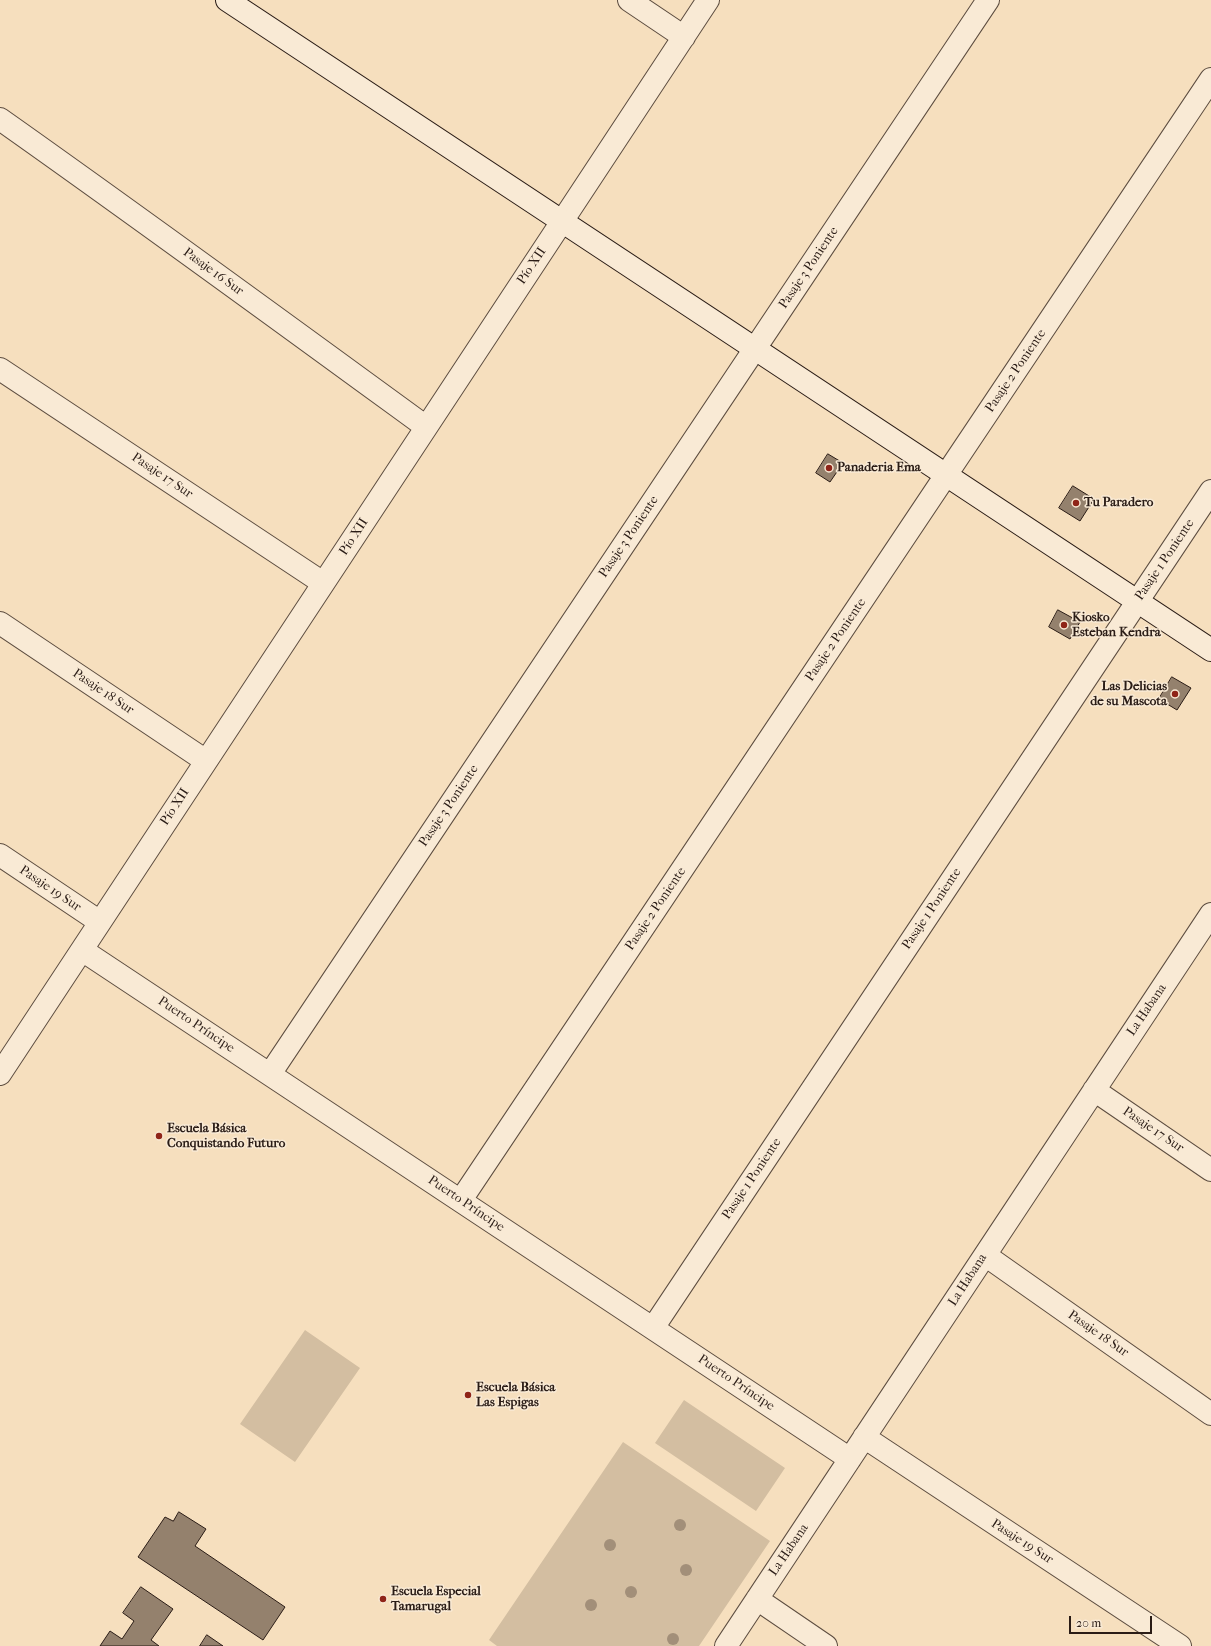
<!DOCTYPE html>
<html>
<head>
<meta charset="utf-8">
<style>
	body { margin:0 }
	#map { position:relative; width:1211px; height:1646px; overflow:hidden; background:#f6dfbe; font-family:"IM FELL French Canon",serif }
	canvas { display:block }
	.scale { position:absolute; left:1069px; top:1616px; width:83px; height:18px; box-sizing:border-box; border:2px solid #2a1c16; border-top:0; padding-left:5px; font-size:12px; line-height:14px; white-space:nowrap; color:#2a1c16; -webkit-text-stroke:3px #f9ead5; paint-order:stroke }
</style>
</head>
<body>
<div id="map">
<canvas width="1211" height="1646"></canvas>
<div class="scale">20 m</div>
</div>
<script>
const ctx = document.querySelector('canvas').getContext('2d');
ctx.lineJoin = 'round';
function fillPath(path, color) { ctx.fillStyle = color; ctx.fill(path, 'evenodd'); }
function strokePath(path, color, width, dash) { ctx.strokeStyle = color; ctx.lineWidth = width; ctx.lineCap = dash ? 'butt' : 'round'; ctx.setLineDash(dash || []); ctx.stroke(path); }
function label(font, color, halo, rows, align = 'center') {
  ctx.font = font + ' "IM FELL French Canon",serif'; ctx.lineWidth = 3; ctx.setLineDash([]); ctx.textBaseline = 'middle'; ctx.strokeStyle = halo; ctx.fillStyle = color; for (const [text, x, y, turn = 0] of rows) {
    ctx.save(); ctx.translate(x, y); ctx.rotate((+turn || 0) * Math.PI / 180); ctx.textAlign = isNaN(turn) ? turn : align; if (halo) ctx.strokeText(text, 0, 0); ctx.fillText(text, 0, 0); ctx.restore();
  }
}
fillPath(new Path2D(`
	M305,1330L360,1368L295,1462L240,1424Z
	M684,1400L785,1468L756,1511L655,1443Z
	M623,1442L770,1541L699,1646H497L489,1640Z`), '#d3bea1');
const building = new Path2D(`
	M828,454L843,463L830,482L816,473Z
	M1073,486L1094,499L1080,521L1059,508Z
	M1058,610L1080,622L1070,639L1049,627Z
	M1172,677L1191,688L1177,710L1159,699Z
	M179,1512L206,1529L195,1546L285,1607L263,1640L138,1557L165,1517L173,1521Z
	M141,1587L173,1609L151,1640L159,1646H100L110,1631L122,1639L134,1621L123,1613Z
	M207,1635L223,1646H200Z`);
fillPath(building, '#94816d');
strokePath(building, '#2a1c16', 1);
const minor = new Path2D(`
	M629,0L684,37
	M0,119C143,220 285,324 426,427
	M0,369L323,583
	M0,623L206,761
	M0,855L100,922
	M82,950L850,1459
	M0,1074L708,0
	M270,1074L988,0
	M1094,1090L1211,1170
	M461,1200L1211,79
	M985,1255L1211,1414
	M653,1328L1211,491
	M864,1437L1180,1646
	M757,1599L826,1646
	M726,1646L1211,914`);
const secondary = new Path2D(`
	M227,0L1211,650`);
strokePath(minor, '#5d4d40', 24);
strokePath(secondary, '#2a1c16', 24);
strokePath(minor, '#f9ead5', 22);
strokePath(secondary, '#f9ead5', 22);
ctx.fillStyle = '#a28f79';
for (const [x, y] of [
	[680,1525],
	[610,1545],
	[686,1570],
	[631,1592],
	[591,1605],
	[673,1639]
]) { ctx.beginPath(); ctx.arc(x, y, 6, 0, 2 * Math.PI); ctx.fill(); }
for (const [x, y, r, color] of [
	[829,468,4,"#8f2418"],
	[1076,503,4,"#8f2418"],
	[1064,625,4,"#8f2418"],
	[1175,694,4,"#8f2418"],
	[159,1136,4,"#8f2418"],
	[468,1395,4,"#8f2418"],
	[383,1599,4,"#8f2418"]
]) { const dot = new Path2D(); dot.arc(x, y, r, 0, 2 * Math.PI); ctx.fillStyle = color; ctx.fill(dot); strokePath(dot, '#f9ead5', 1.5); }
label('13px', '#2a1c16', '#f9ead5', [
	["Pío XII",532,266,-56],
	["Pasaje 3 Poniente",809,268,-56],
	["Pasaje 16 Sur",213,272,36],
	["Pasaje 2 Poniente",1016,371,-56],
	["Pasaje 17 Sur",162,476,34],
	["Pío XII",354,537,-57],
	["Pasaje 3 Poniente",629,537,-56],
	["Pasaje 1 Poniente",1165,560,-56],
	["Pasaje 2 Poniente",836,640,-56],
	["Pasaje 18 Sur",103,692,34],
	["Pasaje 3 Poniente",449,806,-56],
	["Pío XII",175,807,-57],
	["Pasaje 19 Sur",50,889,34],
	["Pasaje 2 Poniente",656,909,-56],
	["Pasaje 1 Poniente",932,909,-56],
	["La Habana",1147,1010,-56],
	["Puerto Príncipe",196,1025,34],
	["Pasaje 17 Sur",1153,1130,34],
	["Pasaje 1 Poniente",752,1179,-56],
	["Puerto Príncipe",466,1204,34],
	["La Habana",968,1280,-57],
	["Pasaje 18 Sur",1098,1334,35],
	["Puerto Príncipe",736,1383,34],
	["Pasaje 19 Sur",1022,1542,33],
	["La Habana",789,1550,-56]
]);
label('bold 13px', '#2a1c16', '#f9ead5', [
	["Panaderia Ema",837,468],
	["Tu Paradero",1084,503],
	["Kiosko",1072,618],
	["Esteban Kendra",1072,633],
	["Las Delicias",1167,687,"right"],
	["de su Mascota",1167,702,"right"],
	["Escuela Básica",167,1129],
	["Conquistando Futuro",167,1144],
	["Escuela Básica",476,1388],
	["Las Espigas",476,1403],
	["Escuela Especial",391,1592],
	["Tamarugal",391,1607]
], 'left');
</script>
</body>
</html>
